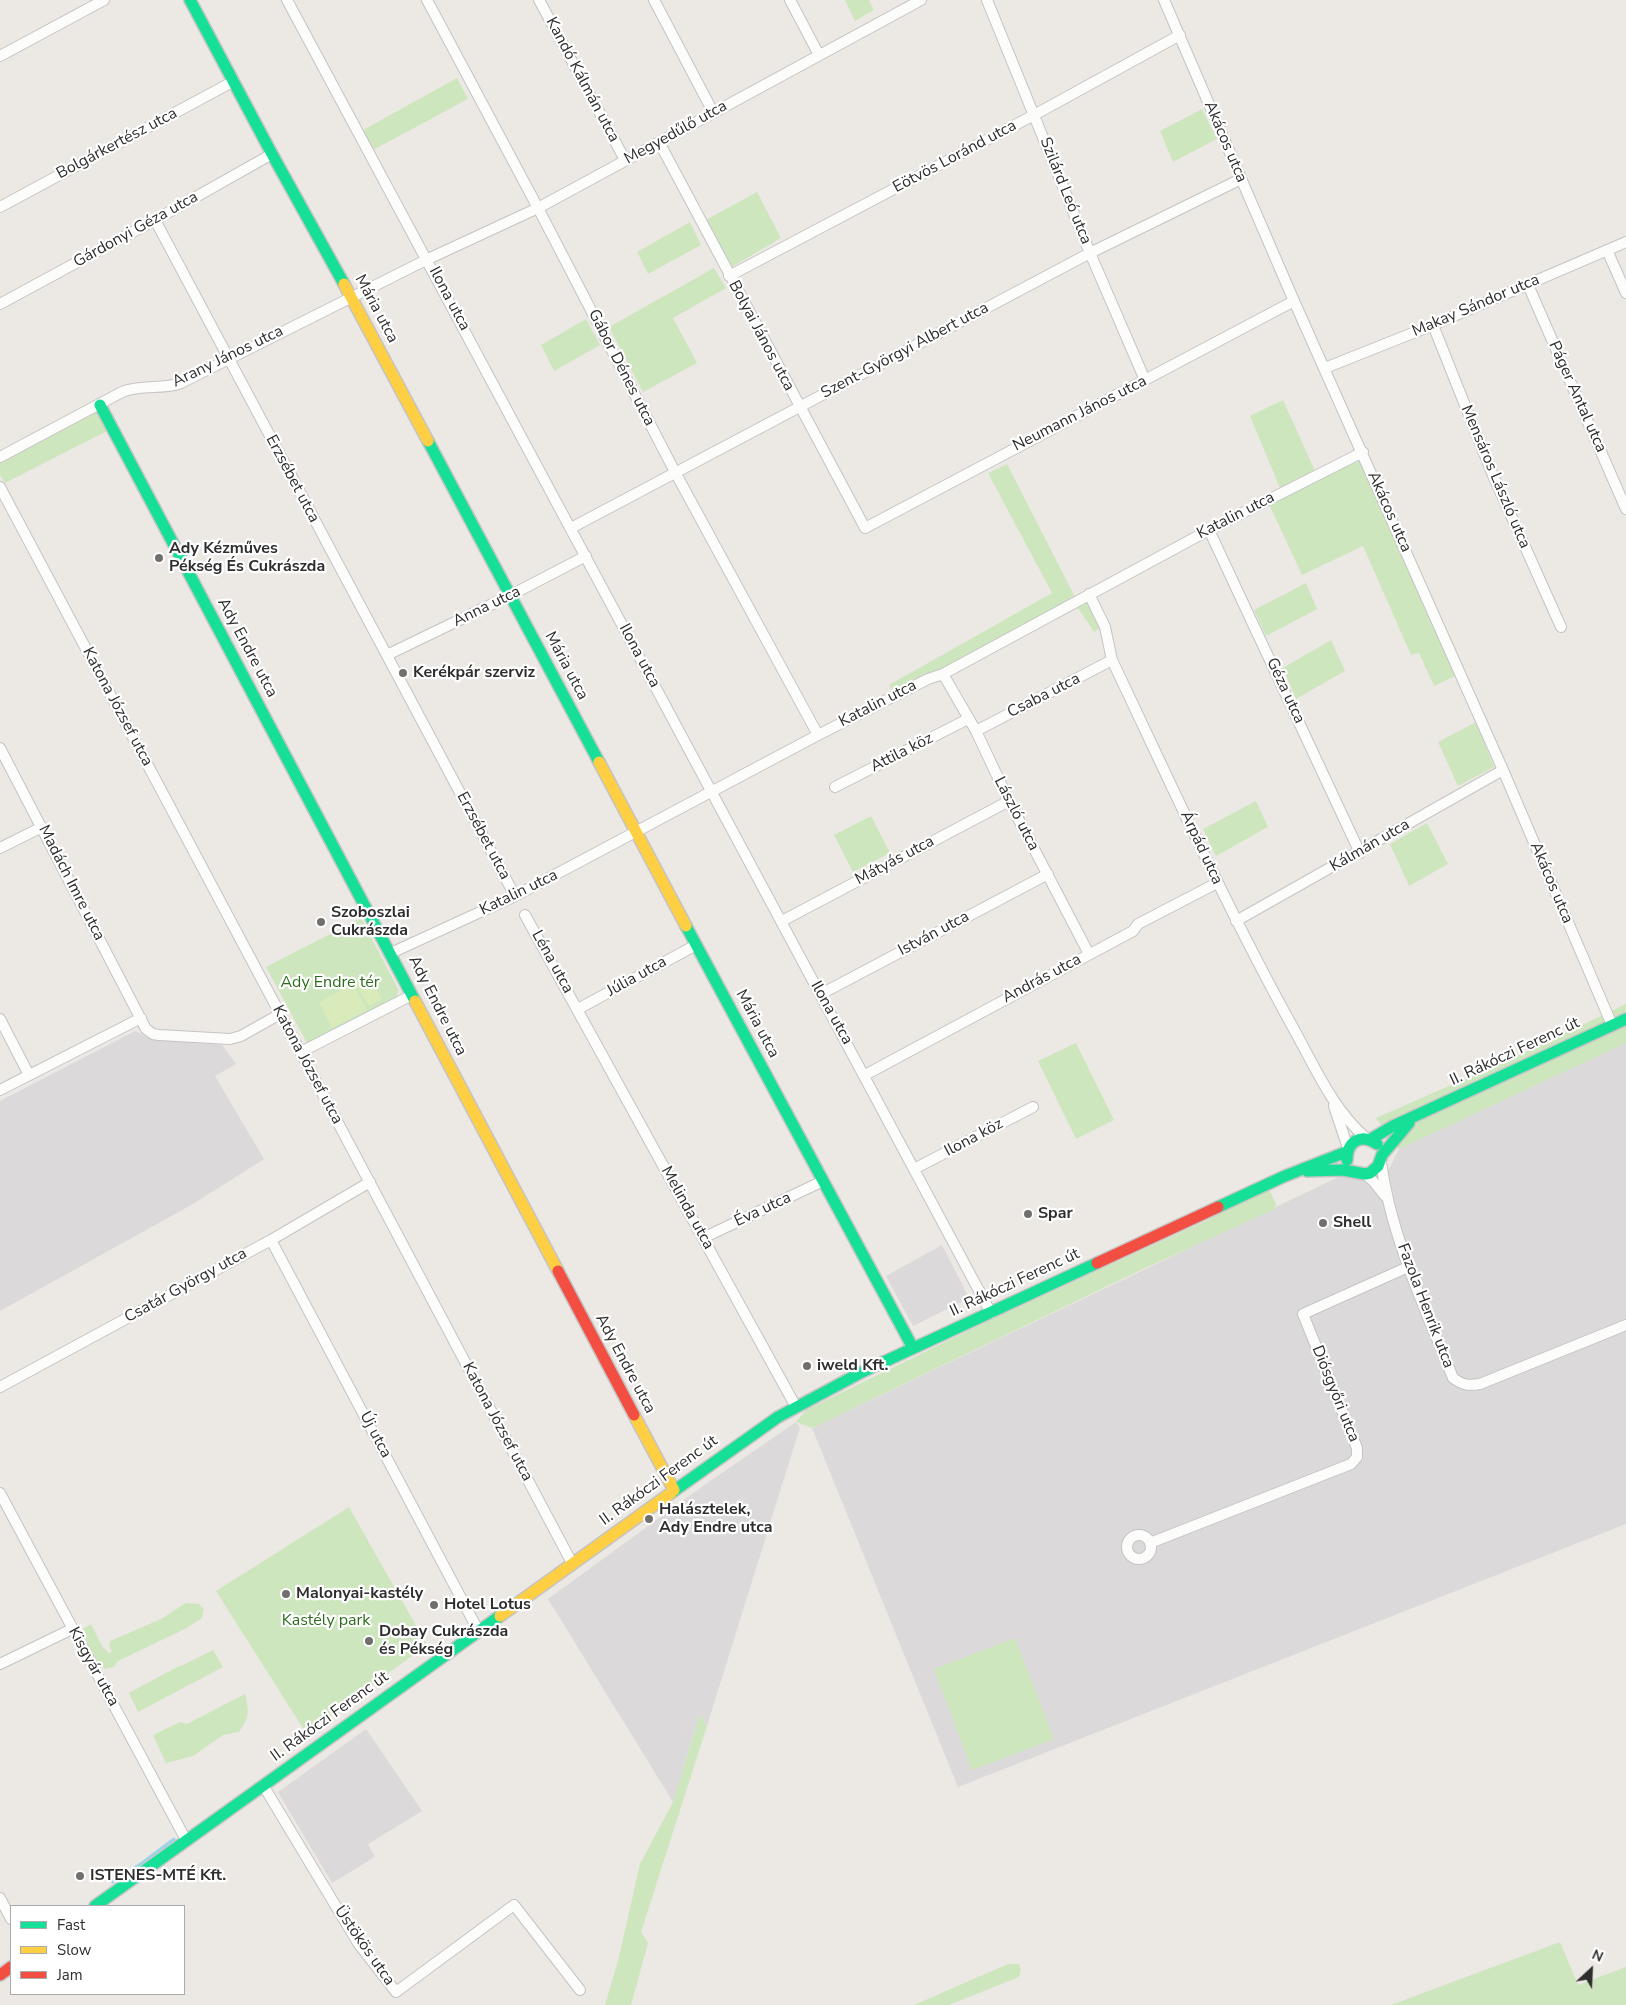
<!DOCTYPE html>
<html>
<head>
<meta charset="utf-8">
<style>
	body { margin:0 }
	#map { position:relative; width:1626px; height:2005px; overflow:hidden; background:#ece8e4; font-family:"Nunito Sans",sans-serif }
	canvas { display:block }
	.legend { position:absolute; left:10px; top:1905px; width:175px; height:90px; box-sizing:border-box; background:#fff; border:1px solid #ababab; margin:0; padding:6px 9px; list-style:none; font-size:15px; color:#2e2e2e }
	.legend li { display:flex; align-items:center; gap:10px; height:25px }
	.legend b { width:25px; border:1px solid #ababab }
	.north { position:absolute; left:1566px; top:1945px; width:50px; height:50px; -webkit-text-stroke:4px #fff; paint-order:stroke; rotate:25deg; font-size:14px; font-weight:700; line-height:20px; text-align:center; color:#2e2e2e }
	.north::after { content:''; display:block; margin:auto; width:18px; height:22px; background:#2e2e2e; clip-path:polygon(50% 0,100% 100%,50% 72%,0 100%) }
</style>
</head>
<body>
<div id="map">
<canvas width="1626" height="2005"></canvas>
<ul class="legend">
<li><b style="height:6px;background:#16e098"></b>Fast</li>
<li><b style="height:6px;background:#ffcf43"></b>Slow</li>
<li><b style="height:6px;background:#f24e42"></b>Jam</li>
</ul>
<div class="north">N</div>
</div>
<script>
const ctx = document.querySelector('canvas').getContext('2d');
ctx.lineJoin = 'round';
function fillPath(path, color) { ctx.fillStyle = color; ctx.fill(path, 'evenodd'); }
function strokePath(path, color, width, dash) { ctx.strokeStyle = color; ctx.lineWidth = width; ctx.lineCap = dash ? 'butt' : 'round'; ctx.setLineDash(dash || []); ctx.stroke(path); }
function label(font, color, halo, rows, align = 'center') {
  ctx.font = font + ' "Nunito Sans",sans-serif'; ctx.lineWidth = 4.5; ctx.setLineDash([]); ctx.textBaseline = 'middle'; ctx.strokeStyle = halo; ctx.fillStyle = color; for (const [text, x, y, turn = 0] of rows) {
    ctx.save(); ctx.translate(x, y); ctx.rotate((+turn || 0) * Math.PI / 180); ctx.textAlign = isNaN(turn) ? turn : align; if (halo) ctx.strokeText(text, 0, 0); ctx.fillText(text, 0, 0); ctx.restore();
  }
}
fillPath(new Path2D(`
	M135,1031L150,1039L222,1045L236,1064L215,1076L264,1159L193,1204L0,1311V1101Z
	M1626,1043V1524L958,1787L812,1428L1345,1174L1363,1181L1387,1173L1399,1149Z
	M942,1245L969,1298L913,1326L886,1276Z
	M796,1422L800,1428L796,1440L707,1726L700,1714L673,1802L548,1599L703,1486Z
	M366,1729L422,1811L368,1844L375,1857L332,1883L278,1792Z`), '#dcd9db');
fillPath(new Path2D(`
	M845,0H869L874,10L855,21Z
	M457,78L468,99L373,150L363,130Z
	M1202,109L1217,139L1173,162L1160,131Z
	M757,192L781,238L730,268L704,221Z
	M690,222L701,245L648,274L637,252Z
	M714,268L726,288L673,318L697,363L643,392L609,327Z
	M586,319L600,345L554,371L541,345Z
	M1283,400L1315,471L1280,488L1250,416Z
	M94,412L98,413L109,430L5,483L0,475V460Z
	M1362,460L1455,676L1434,686L1419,653L1411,655L1363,546L1302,575L1268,502L1301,486Z
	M1007,464L1075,597L1089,602L1098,619L1100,628L1094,632L1078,608L1012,642L893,692L889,685L1052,593L988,473Z
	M1306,583L1317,609L1266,636L1254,610Z
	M1331,640L1345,671L1296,699L1283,668Z
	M1476,722L1494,767L1458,786L1438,742Z
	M1256,801L1268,827L1216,856L1203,829Z
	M871,816L890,853L853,872L834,835Z
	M1427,823L1448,864L1409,886L1390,844Z
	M361,918L398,989L397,997L307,1043L266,967Z
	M1626,1004V1043L1399,1149L1376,1118L1515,1057Z
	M1076,1043L1114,1120L1076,1139L1038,1061Z
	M1269,1189L1276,1204L1275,1209L1141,1270L812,1428L796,1422L806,1410L992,1319L1210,1219L1217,1213Z
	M349,1507L427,1645L306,1733L216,1591Z
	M186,1603L199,1604L204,1609L202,1618L185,1629L118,1661L113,1667L105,1669C91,1660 88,1645 83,1629L91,1624L102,1646L109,1653L112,1651L109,1646L110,1641L161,1619Z
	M1015,1638L1054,1739L972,1770L934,1669Z
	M213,1650L223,1667L138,1712L129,1693L179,1666H181Z
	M245,1694C249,1712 250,1716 239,1732L223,1735L193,1756L166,1763L153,1735L180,1722L187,1724Z
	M700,1714L707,1726L641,1932L648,1943L631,2005H605L619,1957L640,1864L673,1802Z
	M1560,1942L1578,1985L1626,1967V2005H1391Z
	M1008,1964H1019L1021,1970L1019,1977L949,2005H914Z`), '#cee6be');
fillPath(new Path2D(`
	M369,975L382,999L369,1006L355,983Z
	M353,984L367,1010L332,1028L319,1002Z`), '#d9eabb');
strokePath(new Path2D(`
	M112,1882L142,1863L174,1839`), '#99d6ec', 3);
const street = new Path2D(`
	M287,0L991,1313
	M427,0L538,208L675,472L818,735
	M539,0L625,160
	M654,0L713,112
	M790,0L819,55
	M987,0L1090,253L1145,380
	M1164,0L1294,301L1503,770L1612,1025
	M0,56L104,0
	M659,142L865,528L1294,301
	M0,207L234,81
	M155,220L515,896
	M1607,250L1626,293
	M729,276L1034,115L1180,35
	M1528,285L1626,509
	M0,304L155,220L272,154
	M1433,325L1492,473L1561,627
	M1325,368L1433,325L1626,242
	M0,457L122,392C142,384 162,390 181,383L428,259L538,208L921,0
	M0,487L572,1563
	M571,528L1090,253L1241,179
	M1209,530L1360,853
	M1089,594L1105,627L1112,660C1170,782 1226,906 1291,1024C1313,1063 1332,1109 1366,1138
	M387,655L511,595L586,556
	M943,674L976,731L1009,801L1089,954
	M976,731L1112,660
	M0,748L146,1029L153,1034L159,1035L230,1039L241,1036L280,1014
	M835,787L968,719
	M0,848L42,827
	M525,915L796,1407
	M782,921L1009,801
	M1236,921L1503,770
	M391,953L515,896L818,735L928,679L943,674L1209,530L1363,452
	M821,994L1048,874
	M578,1009L696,945
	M0,1019L29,1075
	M301,1052L412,995
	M865,1075L1133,931L1138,924L1217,883
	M0,1090L141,1018
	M1334,1106L1348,1148
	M1381,1162C1391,1237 1425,1308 1453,1378C1463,1385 1468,1386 1480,1384L1626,1325
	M914,1169L1033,1107
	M1365,1174L1373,1181L1385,1196
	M703,1238L823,1181
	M271,1240L478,1630
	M0,1387L271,1240L370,1182
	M0,1493L186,1840
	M1127 1547a12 12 0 1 1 24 0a12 12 0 1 1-24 0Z
	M1150,1543L1351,1464L1357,1457V1448L1303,1314L1408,1267
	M0,1664L72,1629
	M263,1785L358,1943L396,1992L514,1905L580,1990
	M0,1898L11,1919`);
const fast = new Path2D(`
	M190,0L272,154L344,284
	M100,405L415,1001
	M428,441L599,762
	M686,926L913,1348
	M1371,1139L1393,1126L1626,1019
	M1347,1160C1347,1141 1361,1133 1377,1144
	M1307,1171L1343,1170L1365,1174L1370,1173L1378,1166L1382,1155L1409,1123
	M1218,1207L1285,1176L1346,1152
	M671,1493L778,1417L862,1372L1097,1263
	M95,1906L500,1616`);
const slow = new Path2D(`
	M344,284L428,441
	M599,762L686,926
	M415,1001L558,1271
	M634,1415L674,1490
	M500,1616L671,1493`);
const jam = new Path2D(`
	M1097,1263L1218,1207
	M558,1271L634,1415
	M0,1975L11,1967`);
strokePath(street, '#c5c4c5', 12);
strokePath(fast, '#c5c4c5', 14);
strokePath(slow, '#c5c4c5', 14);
strokePath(jam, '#c5c4c5', 14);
strokePath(street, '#fcfcfb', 10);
strokePath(fast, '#16e098', 11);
strokePath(slow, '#ffcf43', 11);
strokePath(jam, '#f24e42', 11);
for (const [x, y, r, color] of [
	[159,558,5,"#706f6e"],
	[403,673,5,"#706f6e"],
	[321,922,5,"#706f6e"],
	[1028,1214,5,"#706f6e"],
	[1323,1223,5,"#706f6e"],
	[807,1366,5,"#706f6e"],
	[649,1519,5,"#706f6e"],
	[286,1594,5,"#706f6e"],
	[434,1605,5,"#706f6e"],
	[369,1641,5,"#706f6e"],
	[80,1876,5,"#706f6e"]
]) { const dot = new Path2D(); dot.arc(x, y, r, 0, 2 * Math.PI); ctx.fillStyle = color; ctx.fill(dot); strokePath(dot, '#fff', 2); }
label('16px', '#2e2e2e', '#fff', [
	["Kandó Kálmán utca",582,80,62],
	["Megyedűlő utca",676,133,-29],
	["Akácos utca",1225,142,67],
	["Bolgárkertész utca",117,144,-28],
	["Eötvös Loránd utca",955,157,-28],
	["Szilárd Leó utca",1065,191,68],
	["Gárdonyi Géza utca",136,230,-29],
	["Ilona utca",449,299,62],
	["Makay Sándor utca",1476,306,-23],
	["Mária utca",376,309,62],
	["Bolyai János utca",761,336,62],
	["Szent-Györgyi Albert utca",905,351,-28],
	["Arany János utca",228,357,-26],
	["Gábor Dénes utca",621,368,63],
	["Páger Antal utca",1577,397,66],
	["Neumann János utca",1080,414,-27],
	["Mensáros László utca",1495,477,67],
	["Erzsébet utca",292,479,62],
	["Akácos utca",1389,512,66],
	["Katalin utca",1236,516,-27],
	["Anna utca",487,607,-26],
	["Ady Endre utca",247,648,62],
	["Ilona utca",639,656,62],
	["Mária utca",566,666,62],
	["Géza utca",1285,691,65],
	["Csaba utca",1044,696,-27],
	["Katalin utca",878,704,-27],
	["Katona József utca",117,707,62],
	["Attila köz",902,753,-27],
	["László utca",1016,814,63],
	["Erzsébet utca",483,836,62],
	["Kálmán utca",1370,846,-30],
	["Árpád utca",1201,848,65],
	["Mátyás utca",895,861,-28],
	["Madách Imre utca",71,883,63],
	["Akácos utca",1551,883,67],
	["Katalin utca",519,893,-26],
	["István utca",934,934,-28],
	["Léna utca",552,962,61],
	["Júlia utca",637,977,-29],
	["András utca",1042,979,-28],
	["Ady Endre utca",437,1006,63],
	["Ilona utca",831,1013,61],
	["Mária utca",757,1024,62],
	["II. Rákóczi Ferenc út",1515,1052,-25],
	["Katona József utca",307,1065,62],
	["Ilona köz",974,1138,-28],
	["Melinda utca",687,1208,61],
	["Éva utca",763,1210,-25],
	["II. Rákóczi Ferenc út",1015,1283,-25],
	["Csatár György utca",186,1286,-29],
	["Fazola Henrik utca",1425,1306,69],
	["Ady Endre utca",625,1364,62],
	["Diósgyőri utca",1335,1394,68],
	["Katona József utca",497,1422,62],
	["Új utca",375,1435,62],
	["II. Rákóczi Ferenc út",659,1481,-36],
	["Kisgyár utca",93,1667,61],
	["II. Rákóczi Ferenc út",330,1717,-36],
	["Üstökös utca",364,1946,55]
]);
label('bold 16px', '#2e2e2e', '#fff', [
	["Ady Kézműves",169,549],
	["Pékség És Cukrászda",169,567],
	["Kerékpár szerviz",413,673],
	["Szoboszlai",331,913],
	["Cukrászda",331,931],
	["Spar",1038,1214],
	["Shell",1333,1223],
	["iweld Kft.",817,1366],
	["Halásztelek,",659,1510],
	["Ady Endre utca",659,1528],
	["Malonyai-kastély",296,1594],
	["Hotel Lotus",444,1605],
	["Dobay Cukrászda",379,1632],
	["és Pékség",379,1650],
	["ISTENES-MTÉ Kft.",90,1876]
], 'left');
label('16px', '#2c6e1b', '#fff', [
	["Ady Endre tér",330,983],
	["Kastély park",326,1621]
]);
</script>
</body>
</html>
